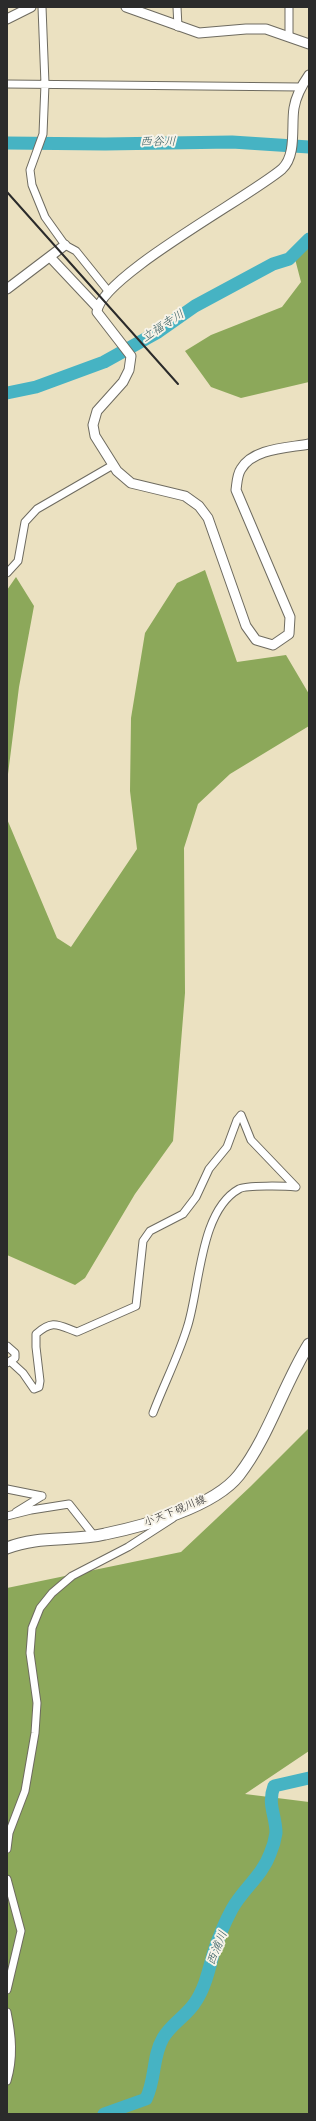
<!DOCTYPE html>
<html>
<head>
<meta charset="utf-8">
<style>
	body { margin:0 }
	#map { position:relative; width:316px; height:2121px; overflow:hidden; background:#ebe1c1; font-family:Delius,sans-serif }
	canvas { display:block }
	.frame { position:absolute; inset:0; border:8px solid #2b2b2b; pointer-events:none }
</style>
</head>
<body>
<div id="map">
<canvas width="316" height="2121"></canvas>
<div class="frame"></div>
</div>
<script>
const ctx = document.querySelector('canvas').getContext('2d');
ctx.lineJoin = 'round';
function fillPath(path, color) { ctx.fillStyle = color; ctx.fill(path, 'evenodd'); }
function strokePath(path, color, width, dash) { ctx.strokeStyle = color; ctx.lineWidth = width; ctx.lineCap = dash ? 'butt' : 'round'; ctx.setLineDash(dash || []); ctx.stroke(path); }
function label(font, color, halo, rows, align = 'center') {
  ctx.font = font + ' Delius,"Klee One",sans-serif'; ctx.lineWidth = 4; ctx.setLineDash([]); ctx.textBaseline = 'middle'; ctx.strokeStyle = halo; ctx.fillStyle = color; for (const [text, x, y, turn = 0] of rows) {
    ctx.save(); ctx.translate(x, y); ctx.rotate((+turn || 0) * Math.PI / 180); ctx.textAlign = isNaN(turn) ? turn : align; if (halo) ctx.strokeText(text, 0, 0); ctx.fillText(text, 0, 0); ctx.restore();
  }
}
fillPath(new Path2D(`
	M309,242V382L241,398L211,387L185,351L211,335L282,307L301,282L294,255Z
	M205,570L237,662L286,655L309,694V726L230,774L198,804L184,848L185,993L173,1141L135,1194L85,1278L75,1285L7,1255V819L57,938L71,947L137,849L130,791L131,718L145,633L177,583Z
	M16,577L34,606L19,687L7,782V590Z
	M309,1428V1751L245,1794L309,1802V2114H7V1588L181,1552L251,1486Z`), '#8ca85a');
strokePath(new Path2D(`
	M7,143L105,144L232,142L309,147
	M7,393L36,387L104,362L158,332L195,306L273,264L289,259L309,239
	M104,2114L146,2099C156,2079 152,2057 163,2038C171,2024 185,2017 194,2004C205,1989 209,1969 214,1951C219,1936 225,1922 232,1909C243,1889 262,1876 270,1854C273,1847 275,1840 276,1833C276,1815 267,1805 274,1786L309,1778`), '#46b3c3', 13);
const minor = new Path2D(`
	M42,7L45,84L43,134L30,170L32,185L45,217L65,245L76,251L109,292
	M177,7L178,27
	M289,36V7
	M7,84L300,87
	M7,573L18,561L25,522L37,509L113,465
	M7,1346L15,1353V1358L7,1363
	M11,1362L23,1373L34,1389L39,1387L40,1381L36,1347V1334C53,1319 58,1325 77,1332L136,1306L143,1241L150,1231L183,1214L196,1197L209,1169L227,1147L237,1120L241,1115L251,1140L296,1187C286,1186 246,1185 239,1189C199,1211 200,1290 187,1328C178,1357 164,1384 153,1413
	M7,1489L42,1496
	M16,1512L42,1496
	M7,1516L31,1510L69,1504L95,1537
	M7,1849L9,1833L25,1791L35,1733L37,1703L30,1653L32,1628L40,1608L52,1593L72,1576L128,1547L173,1518
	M7,1879L21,1931L7,1990
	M7,2012C12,2036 14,2057 7,2081`);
const tertiary = new Path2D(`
	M126,7L199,33L246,29H266L309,44
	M7,19L31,7
	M309,75C302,85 296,95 294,108C291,126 297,155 282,169C251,196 99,277 97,312L131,356L129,370L123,382L97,411L93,425L95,436L117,471L131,483L185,496L199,506L208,518L246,626L256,640L273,645L289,634L290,617L236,490C237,483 237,475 241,469C253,448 288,448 309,444
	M50,257L97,307
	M7,289L65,245`);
const secondary = new Path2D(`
	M7,1548C39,1535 72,1542 105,1534C144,1526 214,1507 239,1475C269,1436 283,1386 309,1344`);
strokePath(minor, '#6e6b60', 9);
strokePath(tertiary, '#6e6b60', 11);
strokePath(secondary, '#6e6b60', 13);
strokePath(minor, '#fff', 7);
strokePath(tertiary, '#fff', 9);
strokePath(secondary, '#fff', 11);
strokePath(new Path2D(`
	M7,192L178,384`), '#2b2b2b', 2);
label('11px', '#2b2b2b', '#f7f3e8', [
	["小天下硯川線",175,1511,-22]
]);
label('italic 12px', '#345b60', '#f7f3e8', [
	["西谷川",158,142],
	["立福寺川",163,326,-33],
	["西浦川",217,1948,-68]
]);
</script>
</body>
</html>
